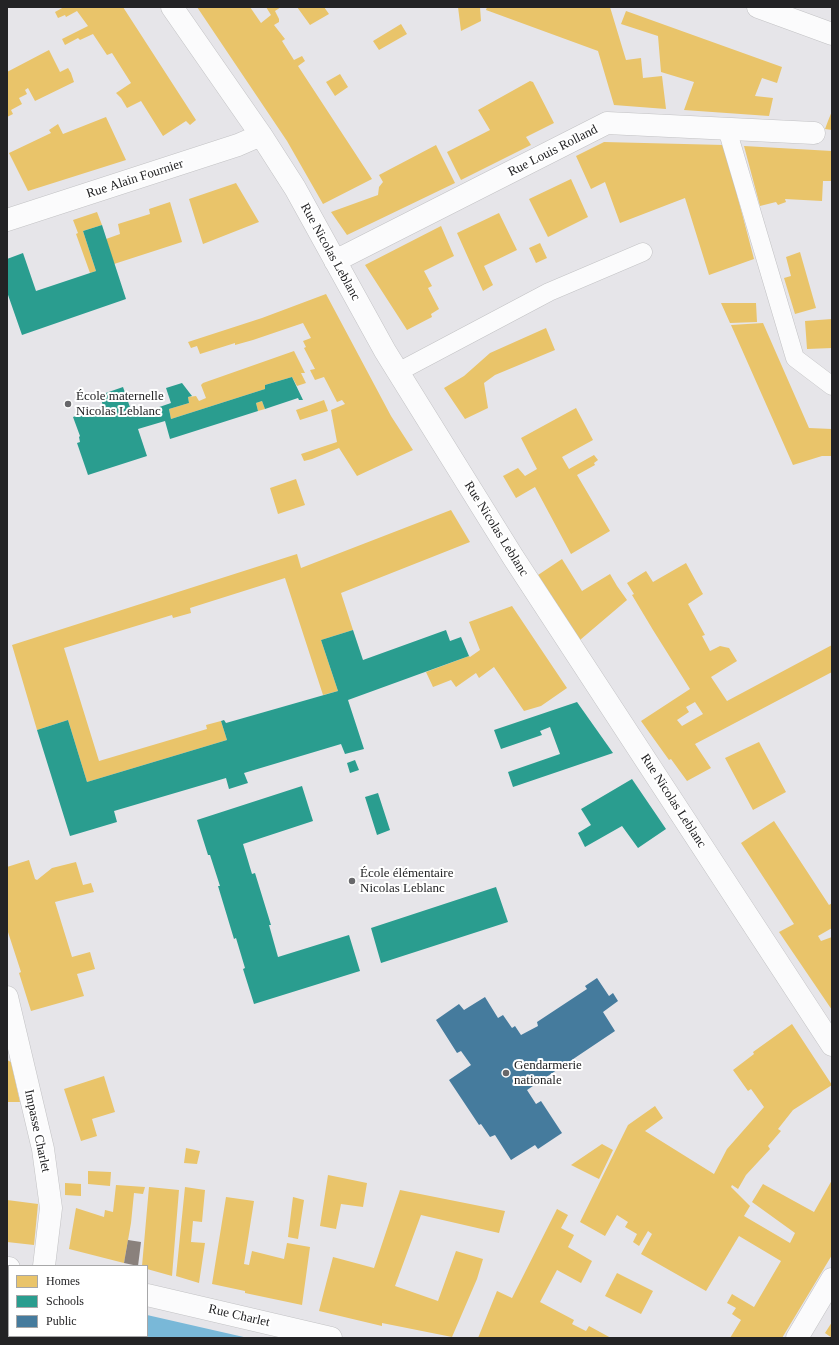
<!DOCTYPE html>
<html>
<head>
<meta charset="utf-8">
<style>
	body { margin:0 }
	#map { position:relative; width:839px; height:1345px; overflow:hidden; background:#e6e5e9; font-family:"Times New Roman",serif }
	canvas { display:block }
	.frame { position:absolute; inset:0; border:8px solid #232325; pointer-events:none }
	.legend { position:absolute; left:8px; top:1265px; width:140px; height:72px; box-sizing:border-box; background:#fff; border:1px solid #a7a7a8; margin:0; padding:5px 7px; list-style:none; font-size:12px; color:#232325 }
	.legend li { display:flex; align-items:center; gap:8px; height:20px }
	.legend b { width:20px; border:1px solid #a7a7a8 }
</style>
</head>
<body>
<div id="map">
<canvas width="839" height="1345"></canvas>
<div class="frame"></div>
<ul class="legend">
<li><b style="height:11px;background:#e9c46a"></b>Homes</li>
<li><b style="height:11px;background:#2a9d8f"></b>Schools</li>
<li><b style="height:11px;background:#457b9d"></b>Public</li>
</ul>
</div>
<script>
const ctx = document.querySelector('canvas').getContext('2d');
ctx.lineJoin = 'round';
function fillPath(path, color) { ctx.fillStyle = color; ctx.fill(path, 'evenodd'); }
function strokePath(path, color, width, dash) { ctx.strokeStyle = color; ctx.lineWidth = width; ctx.lineCap = dash ? 'butt' : 'round'; ctx.setLineDash(dash || []); ctx.stroke(path); }
function label(font, color, halo, rows, align = 'center') {
  ctx.font = font + ' "Times New Roman",serif'; ctx.lineWidth = 4; ctx.setLineDash([]); ctx.textBaseline = 'middle'; ctx.strokeStyle = halo; ctx.fillStyle = color; for (const [text, x, y, turn = 0] of rows) {
    ctx.save(); ctx.translate(x, y); ctx.rotate((+turn || 0) * Math.PI / 180); ctx.textAlign = isNaN(turn) ? turn : align; if (halo) ctx.strokeText(text, 0, 0); ctx.fillText(text, 0, 0); ctx.restore();
  }
}
fillPath(new Path2D(`
	M147,1315L248,1338H99L90,1336H147Z`), '#79b8d8');
fillPath(new Path2D(`
	M64,7H123L196,120L190,125L186,121L163,136L141,101L127,108L121,98L116,93L131,83L112,53L107,55L93,34L80,40L78,38L65,45L62,39L88,26L77,11L66,17L65,15L58,18L55,12Z
	M197,7H250L261,23L271,15L266,7H281L275,11L279,19V22L274,25L285,39L282,41L294,60L302,56L305,61L298,66L372,179L323,204L287,141Z
	M297,7H324L329,14L310,25Z
	M458,7H480L481,21L461,31Z
	M487,7H610L626,60L641,58L643,78L662,76L666,109L614,105L598,51L486,10Z
	M626,11L782,67L777,83L762,78L755,96L773,98L769,116L684,110L694,82L661,72L658,36L621,24Z
	M401,24L407,34L379,50L373,41Z
	M49,50L60,72L68,68L71,73L74,82L35,101L28,88L25,90L27,94L19,98L22,104L11,110L13,114L7,117V72Z
	M340,74L348,87L335,96L326,82Z
	M530,81L533,82L554,123L526,137L531,145L461,180L447,152L490,130L478,110Z
	M832,111V130L825,129L828,121Z
	M106,117L126,160L28,191L9,153L51,133L49,130L58,124L63,134Z
	M604,142L724,145L754,259L709,275L685,198L620,223L605,182L591,189L576,156Z
	M436,145L455,183L347,235L331,212L378,195L379,187L383,182L379,175Z
	M744,146L832,151V181H823L822,201L785,199L786,202L778,205L776,202L760,206Z
	M571,179L588,217L548,237L529,199Z
	M236,183L259,222L203,244L189,199Z
	M170,202L182,242L114,264L106,239L120,234L118,224L150,214L149,209Z
	M97,212L102,225L83,231L96,271L90,273L76,234L78,233L73,220Z
	M499,213L517,250L484,266L493,285L483,291L457,233Z
	M441,226L454,256L424,271L432,286L428,288L439,309L431,314L432,317L407,330L365,265Z
	M540,243L547,258L536,263L529,248Z
	M800,252L816,308L795,314L784,278L791,276L786,257Z
	M326,294L391,416L413,450L357,476L339,448L312,459L304,461L301,454L337,442L331,410L345,404L342,400L337,402L324,377L315,380L310,370L315,369L304,348L306,347L303,341L311,338L303,323L253,340L235,345V343L200,354L197,346L191,348L188,342L262,318Z
	M721,303H756L757,322L730,323Z
	M832,319V348L807,349L805,321Z
	M763,323L809,428L832,429V456H822L793,465L731,325Z
	M546,328L555,350L495,375L484,383L488,408L465,419L444,388L464,376L490,353Z
	M294,351L305,373H301L306,383L297,386L292,377L265,385V389L171,419L169,409L189,403L188,397L196,396L199,401L206,398L201,385L203,383Z
	M324,400L328,411L300,420L296,410Z
	M262,401L265,409L258,411L256,403Z
	M576,408L593,440L562,457L569,469L594,455L598,460L594,463L595,465L577,475L610,531L571,554L535,487L516,498L503,476L518,468L525,476L537,469L521,438Z
	M296,479L305,505L278,514L270,488Z
	M451,510L470,542L341,593L353,630L321,640L338,691L323,695L285,578L190,608L191,613L173,618L172,615L64,648L99,761L207,729L206,725L221,721L227,740L87,782L68,720L37,730L12,645L297,554L301,568Z
	M562,559L582,591L610,574L617,586L627,600L580,640L538,575Z
	M686,563L703,594L688,604L705,635L702,636L710,651L720,646L729,648L737,661L711,677L727,701L832,645V672L695,744L711,768L687,781L671,759L669,760L641,721L690,689L653,630L632,595L634,594L627,583L646,571L653,582ZM695,702L703,714L682,726L677,720L689,712L686,707Z
	M512,606L567,688L541,706L524,711L494,667L479,678L476,673L456,687L451,680L433,687L426,672L469,656L470,657L480,650L469,622Z
	M759,742L786,792L753,810L725,758Z
	M774,821L829,905L832,903V928L818,936L821,941L832,937V1010L779,932L794,924L741,843Z
	M29,860L35,879L37,880L52,868L76,862L83,885L91,883L94,892L55,902L72,957L90,952L95,969L77,974L84,996L31,1011L19,973L21,972L7,929V867Z
	M792,1024L832,1085L793,1110L778,1129L781,1131L768,1146L770,1149L746,1175L738,1189L732,1185L731,1187L750,1206L744,1216L790,1243L795,1233L752,1202L763,1184L814,1212L832,1180V1255L782,1338H730L741,1320L732,1314L736,1308L727,1303L732,1294L754,1307L781,1261L739,1236L706,1291L641,1254L652,1234L648,1231L639,1246L633,1242L637,1234L625,1227L628,1222L617,1215L605,1236L580,1222L628,1125L655,1106L663,1118L645,1131L714,1174L727,1149L764,1107L751,1089L748,1091L733,1070L754,1054L753,1052Z
	M7,1060L11,1062L20,1102H7Z
	M104,1076L115,1112L92,1119L97,1136L81,1141L64,1089Z
	M602,1144L613,1150L599,1179L571,1165Z
	M186,1148L200,1151L197,1164L184,1163Z
	M88,1171L111,1172L110,1186L88,1184Z
	M328,1175L367,1183L363,1207L341,1204L336,1229L320,1226Z
	M65,1183L81,1184V1196L65,1195Z
	M116,1185L145,1187L143,1194L134,1193L131,1223L124,1263L69,1249L76,1208L104,1217L105,1210L113,1212Z
	M149,1187L179,1190L172,1276L147,1269V1266H142Z
	M185,1187L205,1190L202,1222L193,1221L191,1242L205,1243L199,1283L176,1276Z
	M400,1190L505,1211L499,1233L421,1215L395,1286L438,1301L456,1251L483,1259L477,1279L452,1337L382,1323V1326L319,1311L333,1257L374,1268Z
	M226,1197L254,1201L244,1264L249,1265L252,1251L284,1259L287,1243L310,1247L302,1305L245,1293V1291L212,1284Z
	M293,1197L304,1200L298,1239L288,1237Z
	M7,1200L38,1204L34,1245L7,1242Z
	M557,1209L568,1215L561,1228L574,1235L568,1247L592,1261L581,1283L557,1270L540,1302L574,1320L572,1324L586,1331L589,1326L611,1338H478L497,1291L512,1298Z
	M617,1273L653,1291L641,1314L605,1296Z
	M832,1322V1338L825,1333Z`), '#e9c46a');
fillPath(new Path2D(`
	M102,225L126,299L22,335L7,292V259L23,253L36,291L96,271L83,231Z
	M292,377L303,400H299L298,398L265,409L262,401L256,403L258,411L170,439L165,421L138,429L147,456L88,475L77,443L80,442L79,437L80,436L73,417L103,406L100,395L123,387L133,416L171,403L166,388L182,383L192,396L188,397L189,403L169,409L171,419L265,389V385Z
	M353,630L363,660L446,630L450,641L461,637L469,656L348,700L364,749L345,754L341,744L244,773L248,783L229,789L226,778L114,811L117,822L70,836L37,730L68,720L87,782L227,740L221,721L224,720L226,723L338,691L321,640Z
	M577,702L613,753L513,787L508,772L560,754L550,727L540,731L542,735L501,749L494,730Z
	M355,760L359,770L350,773L347,763Z
	M632,779L666,829L638,848L622,826L585,847L578,833L591,825L581,809Z
	M302,786L313,821L243,844L252,874L255,873L271,925H269L278,957L349,935L360,971L254,1004L243,969L245,968L236,938L234,939L218,886H220L210,855H208L197,820Z
	M378,793L390,830L377,835L365,797Z
	M496,887L508,922L381,963L371,928Z`), '#2a9d8f');
fillPath(new Path2D(`
	M597,978L609,996L613,993L618,1001L603,1012L615,1031L527,1090L536,1104L541,1101L562,1133L538,1149L535,1145L511,1160L495,1135L490,1137L481,1124L479,1125L449,1080L471,1065L461,1051L457,1053L436,1020L459,1004L464,1010L485,997L498,1018L503,1015L512,1028L515,1026L521,1035L538,1026L537,1022L587,989L585,986Z`), '#457b9d');
fillPath(new Path2D(`
	M128,1240L141,1242L138,1266L124,1263Z`), '#8a817c');
const service = new Path2D(`
	M727,129L795,358L832,386
	M398,372L549,292L643,252`);
const minor = new Path2D(`
	M172,7L261,135L295,188L385,351L513,557L832,1045
	M7,220L238,145L261,135
	M335,261L607,123L814,133
	M7,997L43,1149L51,1208L44,1266
	M7,1268H9
	M147,1295L331,1338
	M7,1336L20,1338
	M797,1338L832,1279`);
const secondary = new Path2D(`
	M758,7L832,34`);
strokePath(service, '#c2c2c4', 19);
strokePath(minor, '#c2c2c4', 23);
strokePath(secondary, '#c2c2c4', 23);
strokePath(service, '#fbfbfc', 18);
strokePath(minor, '#fbfbfc', 22);
strokePath(secondary, '#fbfbfc', 22);
for (const [x, y, r, color] of [
	[68,404,4,"#67676a"],
	[352,881,4,"#67676a"],
	[506,1073,4,"#67676a"]
]) { const dot = new Path2D(); dot.arc(x, y, r, 0, 2 * Math.PI); ctx.fillStyle = color; ctx.fill(dot); strokePath(dot, '#fff', 1.5); }
label('13px', '#232325', '#fff', [
	["Rue Louis Rolland",553,151,-27],
	["Rue Alain Fournier",135,179,-18],
	["Rue Nicolas Leblanc",330,252,61],
	["Rue Nicolas Leblanc",496,529,58],
	["Rue Nicolas Leblanc",673,801,57],
	["Impasse Charlet",37,1131,78],
	["Rue Charlet",239,1316,13]
]);
label('13px', '#232325', '#fff', [
	["École maternelle",76,397],
	["Nicolas Leblanc",76,412],
	["École élémentaire",360,874],
	["Nicolas Leblanc",360,889],
	["Gendarmerie",514,1066],
	["nationale",514,1081]
], 'left');
</script>
</body>
</html>
